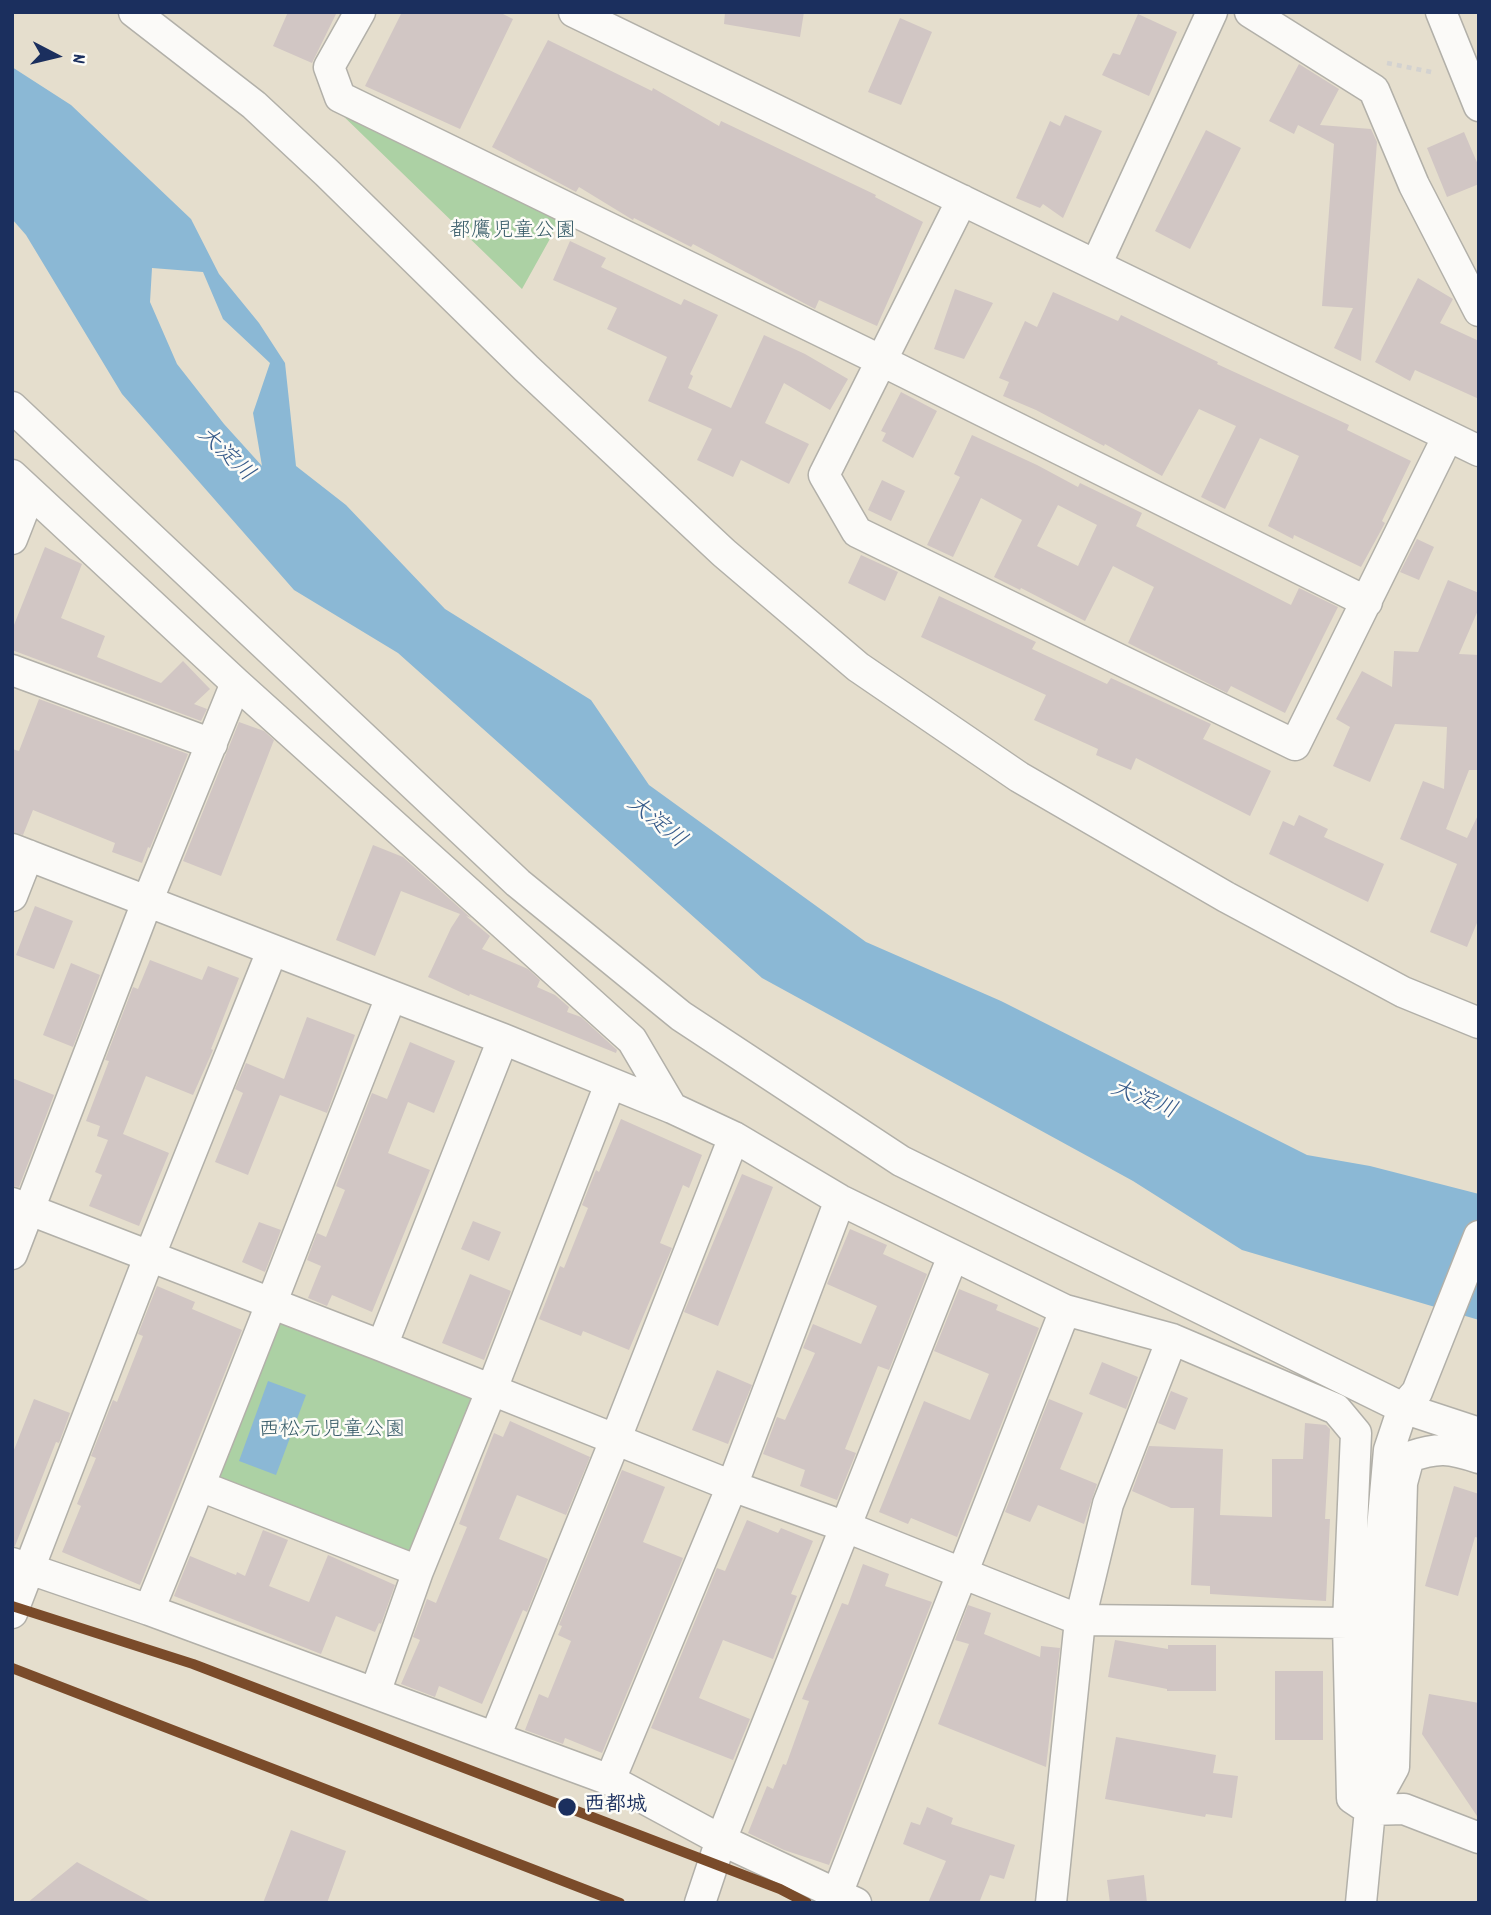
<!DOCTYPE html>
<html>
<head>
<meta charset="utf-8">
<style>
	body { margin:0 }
	#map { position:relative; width:1491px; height:1915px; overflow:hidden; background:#e5decd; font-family:Dekko,sans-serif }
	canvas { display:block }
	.frame { position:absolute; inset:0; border:14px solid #1b2f5e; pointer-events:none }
	.north { position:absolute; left:21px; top:21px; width:70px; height:70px; -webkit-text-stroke:5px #fdfcf7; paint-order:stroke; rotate:97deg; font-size:19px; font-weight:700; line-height:28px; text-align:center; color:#1b2f5e }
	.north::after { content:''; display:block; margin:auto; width:24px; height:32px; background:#1b2f5e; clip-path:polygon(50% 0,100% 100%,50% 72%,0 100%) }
</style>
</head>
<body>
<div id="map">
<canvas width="1491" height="1915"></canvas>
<div class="frame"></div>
<div class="north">N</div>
</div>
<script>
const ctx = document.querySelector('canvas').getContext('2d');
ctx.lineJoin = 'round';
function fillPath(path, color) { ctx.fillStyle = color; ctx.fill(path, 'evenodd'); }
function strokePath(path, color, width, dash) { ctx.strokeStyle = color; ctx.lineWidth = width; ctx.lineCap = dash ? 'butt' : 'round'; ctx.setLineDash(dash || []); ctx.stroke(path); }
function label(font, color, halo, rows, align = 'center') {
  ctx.font = font + ' Dekko,"Klee One",sans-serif'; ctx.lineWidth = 5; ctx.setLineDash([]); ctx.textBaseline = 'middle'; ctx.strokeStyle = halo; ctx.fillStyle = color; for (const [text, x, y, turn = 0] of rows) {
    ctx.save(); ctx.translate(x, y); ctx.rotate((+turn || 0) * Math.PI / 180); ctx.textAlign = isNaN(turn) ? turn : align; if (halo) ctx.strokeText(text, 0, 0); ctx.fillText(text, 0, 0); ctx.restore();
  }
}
fillPath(new Path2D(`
	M337,110L561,219L522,289Z
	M270,1302L492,1389L418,1571L200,1486Z`), '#acd1a4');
fillPath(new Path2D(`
	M12,67L71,105L191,219L219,274L259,323L285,363L296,466L346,505L445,609L591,700L649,785L866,942L1001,1001L1307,1155L1370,1166L1479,1194V1320L1242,1250L1133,1181L762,978L398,653L294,590L122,394L26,235L12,219ZM152,268L203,272L223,319L270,363L253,413L262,466L224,424L177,364L150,302Z
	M268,1381L306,1395L276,1475L239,1461Z`), '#8bb8d5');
fillPath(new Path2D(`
	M288,12H337L312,63L273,46Z
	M402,12H499L513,19L460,129L365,86Z
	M725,12H804L800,37L724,24Z
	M1138,14L1177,32L1149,96L1102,75L1113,53L1120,55Z
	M900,18L932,32L901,105L868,92Z
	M548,40L652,91L653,88L719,126L721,121L876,195L875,197L923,222L877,326L819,300L815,309L693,244L691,247L634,218L633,220L579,187L576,192L492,147Z
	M1299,64L1339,89L1320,125L1371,129L1377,142L1361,361L1334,348L1353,308L1322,306L1334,144L1298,125L1294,134L1269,121Z
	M1065,115L1102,131L1063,218L1043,204L1040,208L1016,198L1050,121L1060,126Z
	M1206,130L1241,148L1190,249L1155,231Z
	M1464,132L1479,167V184L1447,197L1427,148Z
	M570,241L606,258L601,267L681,305L684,299L718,315L690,374L693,376L688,388L731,408L764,335L805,354L848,379L830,410L784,383L765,423L809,444L789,484L741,460L733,477L697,460L712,429L648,401L667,357L607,329L617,308L553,280Z
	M1418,278L1453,299L1440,323L1479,341V399L1415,370L1410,381L1375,362Z
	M955,289L993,303L964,359L934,349Z
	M1053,292L1118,321L1121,315L1218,362L1217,364L1349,425L1347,430L1411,461L1382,521L1385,523L1361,567L1294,535L1293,539L1268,526L1299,456L1260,438L1225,509L1201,497L1236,426L1199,409L1162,476L1105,444L1104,446L1036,410L1003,396L1009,382L999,378L1025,321L1037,327Z
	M901,392L937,411L913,458L882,441L886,433L881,431Z
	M972,435L1037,465L1078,487L1080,483L1142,513L1136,526L1291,605L1299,588L1338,607L1285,713L1231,686L1227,693L1128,643L1154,587L1113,566L1085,621L1021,588L1020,590L994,577L1022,520L981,498L953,557L927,545L960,477L954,474ZM1058,505L1097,525L1078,566L1037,546Z
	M882,480L905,491L891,521L868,510Z
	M1417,539L1434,547L1419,580L1400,572Z
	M45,547L82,564L61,618L105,636L97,657L161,683L183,661L210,689L194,704L207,709L201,721L12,650V630Z
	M861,555L898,572L885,601L848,583Z
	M1448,580L1479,593V608L1459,654L1479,655V770H1469L1446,829L1467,838L1479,813V918L1467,947L1430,932L1457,864L1400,839L1423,781L1444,789L1447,727L1395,724L1370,782L1333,766L1350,727L1336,719L1362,671L1392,687L1394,651L1418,652Z
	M939,596L1036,642L1032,649L1107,684L1111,678L1211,724L1203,739L1271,771L1250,816L1136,758L1131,770L1096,755L1098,749L1034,720L1046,695L921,637Z
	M39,699L188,754L150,848L148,847L142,863L112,852L115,843L33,810L23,835L12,832V749L19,751Z
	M239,722L264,731L274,740L221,876L183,861Z
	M1299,815L1328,829L1324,837L1384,864L1368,902L1269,854L1283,821L1294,826Z
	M373,845L403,857L471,918L466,916L490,936L482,949L528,969L540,980L537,987L555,995L569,1007L567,1012L581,1017L617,1050L616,1053L470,994L469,996L428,977L451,928L460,914L401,891L375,956L336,940Z
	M35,906L73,921L54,969L16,955Z
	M150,960L202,980L208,966L239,978L211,1049L213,1050L193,1095L146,1076L142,1086L123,1134L169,1153L139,1226L89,1206L102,1175L95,1172L108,1140L97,1136L100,1126L86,1121L109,1061L105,1060L133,987L138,989Z
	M71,963L100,975L73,1047L43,1035Z
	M307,1017L355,1035L327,1113L280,1095L248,1175L215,1162L243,1093L235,1089L246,1063L284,1079Z
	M410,1042L455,1061L434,1113L408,1102L388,1153L430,1170L372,1312L332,1295L327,1306L308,1298L321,1266L307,1260L317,1233L326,1237L345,1190L336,1186L372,1093L387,1099Z
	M12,1078L54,1095L19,1187L12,1186Z
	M621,1119L702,1155L689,1188L683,1185L660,1243L672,1248L629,1350L583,1331L581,1336L539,1319L560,1266L564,1268L588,1208L582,1205L596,1170L599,1172Z
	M742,1174L773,1187L718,1326L684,1312Z
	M473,1221L501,1232L489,1261L461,1249Z
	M259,1222L281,1230L265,1272L242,1262Z
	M850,1229L887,1245L883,1254L927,1274L889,1370L878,1366L845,1449L856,1453L837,1500L800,1486L805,1470L763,1454L777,1417L785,1420L815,1353L803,1348L813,1324L861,1344L877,1306L827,1284Z
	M470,1274L511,1291L484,1360L442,1343Z
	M157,1286L195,1302L192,1309L242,1330L140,1585L62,1552L81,1506L77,1504L96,1458L91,1456L113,1400L117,1402L143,1336L138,1334Z
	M959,1289L998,1305L996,1310L1039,1328L957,1537L911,1518L908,1524L879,1512L924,1401L970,1420L989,1374L934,1351Z
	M1102,1362L1138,1377L1126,1409L1089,1394Z
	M717,1370L752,1385L728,1444L692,1430Z
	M1171,1391L1188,1398L1175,1430L1158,1423Z
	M34,1399L70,1413L59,1443L56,1442L15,1546H12V1455Z
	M1049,1399L1083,1413L1060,1469L1097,1484L1084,1524L1038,1505L1030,1522L1005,1512Z
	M510,1421L590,1457L566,1515L517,1495L499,1539L548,1559L527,1612L523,1610L482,1704L439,1686L435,1697L401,1684L420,1640L413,1637L427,1599L436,1603L467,1527L459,1524L494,1433L503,1437Z
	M1305,1423L1326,1425L1330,1429L1325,1519H1330L1326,1601L1210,1594V1586L1191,1585L1194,1508H1171L1132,1491L1149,1446L1223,1449L1220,1515L1272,1517V1459H1303Z
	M622,1470L665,1487L643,1542L683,1558L602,1753L565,1738L563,1744L525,1730L539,1694L548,1698L571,1641L558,1635L562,1626L559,1625Z
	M1454,1486L1479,1494V1538L1475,1537L1458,1596L1425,1586Z
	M747,1520L778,1533L781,1528L813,1541L791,1594L797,1596L773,1659L723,1640L699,1698L750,1719L733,1760L651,1728L717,1568L725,1571Z
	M263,1530L288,1540L269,1586L309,1602L328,1555L395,1585L381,1624L379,1623L375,1632L336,1616L321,1654L174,1596L190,1556L236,1575L237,1572L245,1576Z
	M863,1564L889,1574L885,1586L932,1602L829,1865L784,1850L748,1833L767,1786L773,1789L783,1764L786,1765L809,1701L802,1699L842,1603L848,1605Z
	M968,1605L991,1613L984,1634L1040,1657L1041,1646L1060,1648L1046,1767L938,1724L969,1644L955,1640Z
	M1115,1640L1168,1649V1645H1216V1691H1167V1689L1108,1677Z
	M1275,1671H1323V1740H1275Z
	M1429,1694L1479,1703V1819L1422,1734Z
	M1116,1737L1216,1755L1213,1773L1238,1776L1232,1818L1206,1814L1205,1817L1105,1799Z
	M927,1807L953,1818L951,1824L1015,1845L1004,1879L990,1875L979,1903H928L946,1861L903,1844L911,1822L920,1825Z
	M291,1830L346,1851L327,1903H263Z
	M77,1862L153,1903H27Z
	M1144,1875L1147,1903H1110L1107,1880Z`), '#d1c6c4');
const minor = new Path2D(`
	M134,12L254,105L327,173L526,368L724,553L858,667L1019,777L1226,897L1403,992L1479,1023
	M360,12L329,67L340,97L880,360L1367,602
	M574,12L1479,451
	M1250,12L1374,90L1414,185L1479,311
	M1441,12L1479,106
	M962,200L824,475L857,532L1295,745L1448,436
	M1096,265L1212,12
	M12,407L518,883L681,1016L901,1161L1403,1408L1479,1433
	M12,475L236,683L632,1040L672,1108
	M12,539L30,493
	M12,670L212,744
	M12,849L503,1039L672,1108L734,1137L840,1200L1065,1310L1172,1339L1336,1409L1356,1433L1348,1623L1352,1798L1370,1810L1404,1809L1479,1838
	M12,896L28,855
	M12,1203L382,1346L732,1486L846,1527L1080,1620L1348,1623
	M12,1254L147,902L236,683
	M382,1346L503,1039
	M200,1486L418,1571
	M12,1563L149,1610L610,1780L721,1840L856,1903
	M149,1610C233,1407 310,1201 391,997
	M12,1613L150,1255L272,951
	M375,1693L418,1571L492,1389L610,1084
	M495,1737L616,1438L734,1137
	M610,1780L732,1486L840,1200
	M1372,1807L1394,1767L1402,1483L1409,1457C1438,1447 1449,1448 1479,1458
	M837,1894L1065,1310
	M700,1903L721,1840L953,1256
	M1051,1903L1080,1620L1108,1504L1172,1339
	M1361,1903L1370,1810L1378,1574L1389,1450L1403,1408L1417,1392L1479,1236`);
strokePath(minor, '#b2b0a9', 33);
strokePath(new Path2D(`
	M1387,63L1436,73`), '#d3d2d0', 4.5, [5, 5]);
strokePath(minor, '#fbfaf8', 30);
strokePath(new Path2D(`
	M12,1606L193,1664L780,1889L807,1903
	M12,1668L620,1903`), '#7a4b2a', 10);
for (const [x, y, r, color] of [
	[567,1807,10,"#1b2f5e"]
]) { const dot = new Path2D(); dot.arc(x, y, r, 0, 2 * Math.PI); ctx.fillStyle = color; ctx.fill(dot); strokePath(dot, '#fdfcf7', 2.5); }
label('21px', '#385c69', '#fdfcf7', [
	["都鷹児童公園",513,233],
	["西松元児童公園",332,1432]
]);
label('bold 21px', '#1b2f5e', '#fdfcf7', [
	["西都城",584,1807]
], 'left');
label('italic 23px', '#355989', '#fdfcf7', [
	["大淀川",224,456,43],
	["大淀川",655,824,39],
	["大淀川",1143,1102,22]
]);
</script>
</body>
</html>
